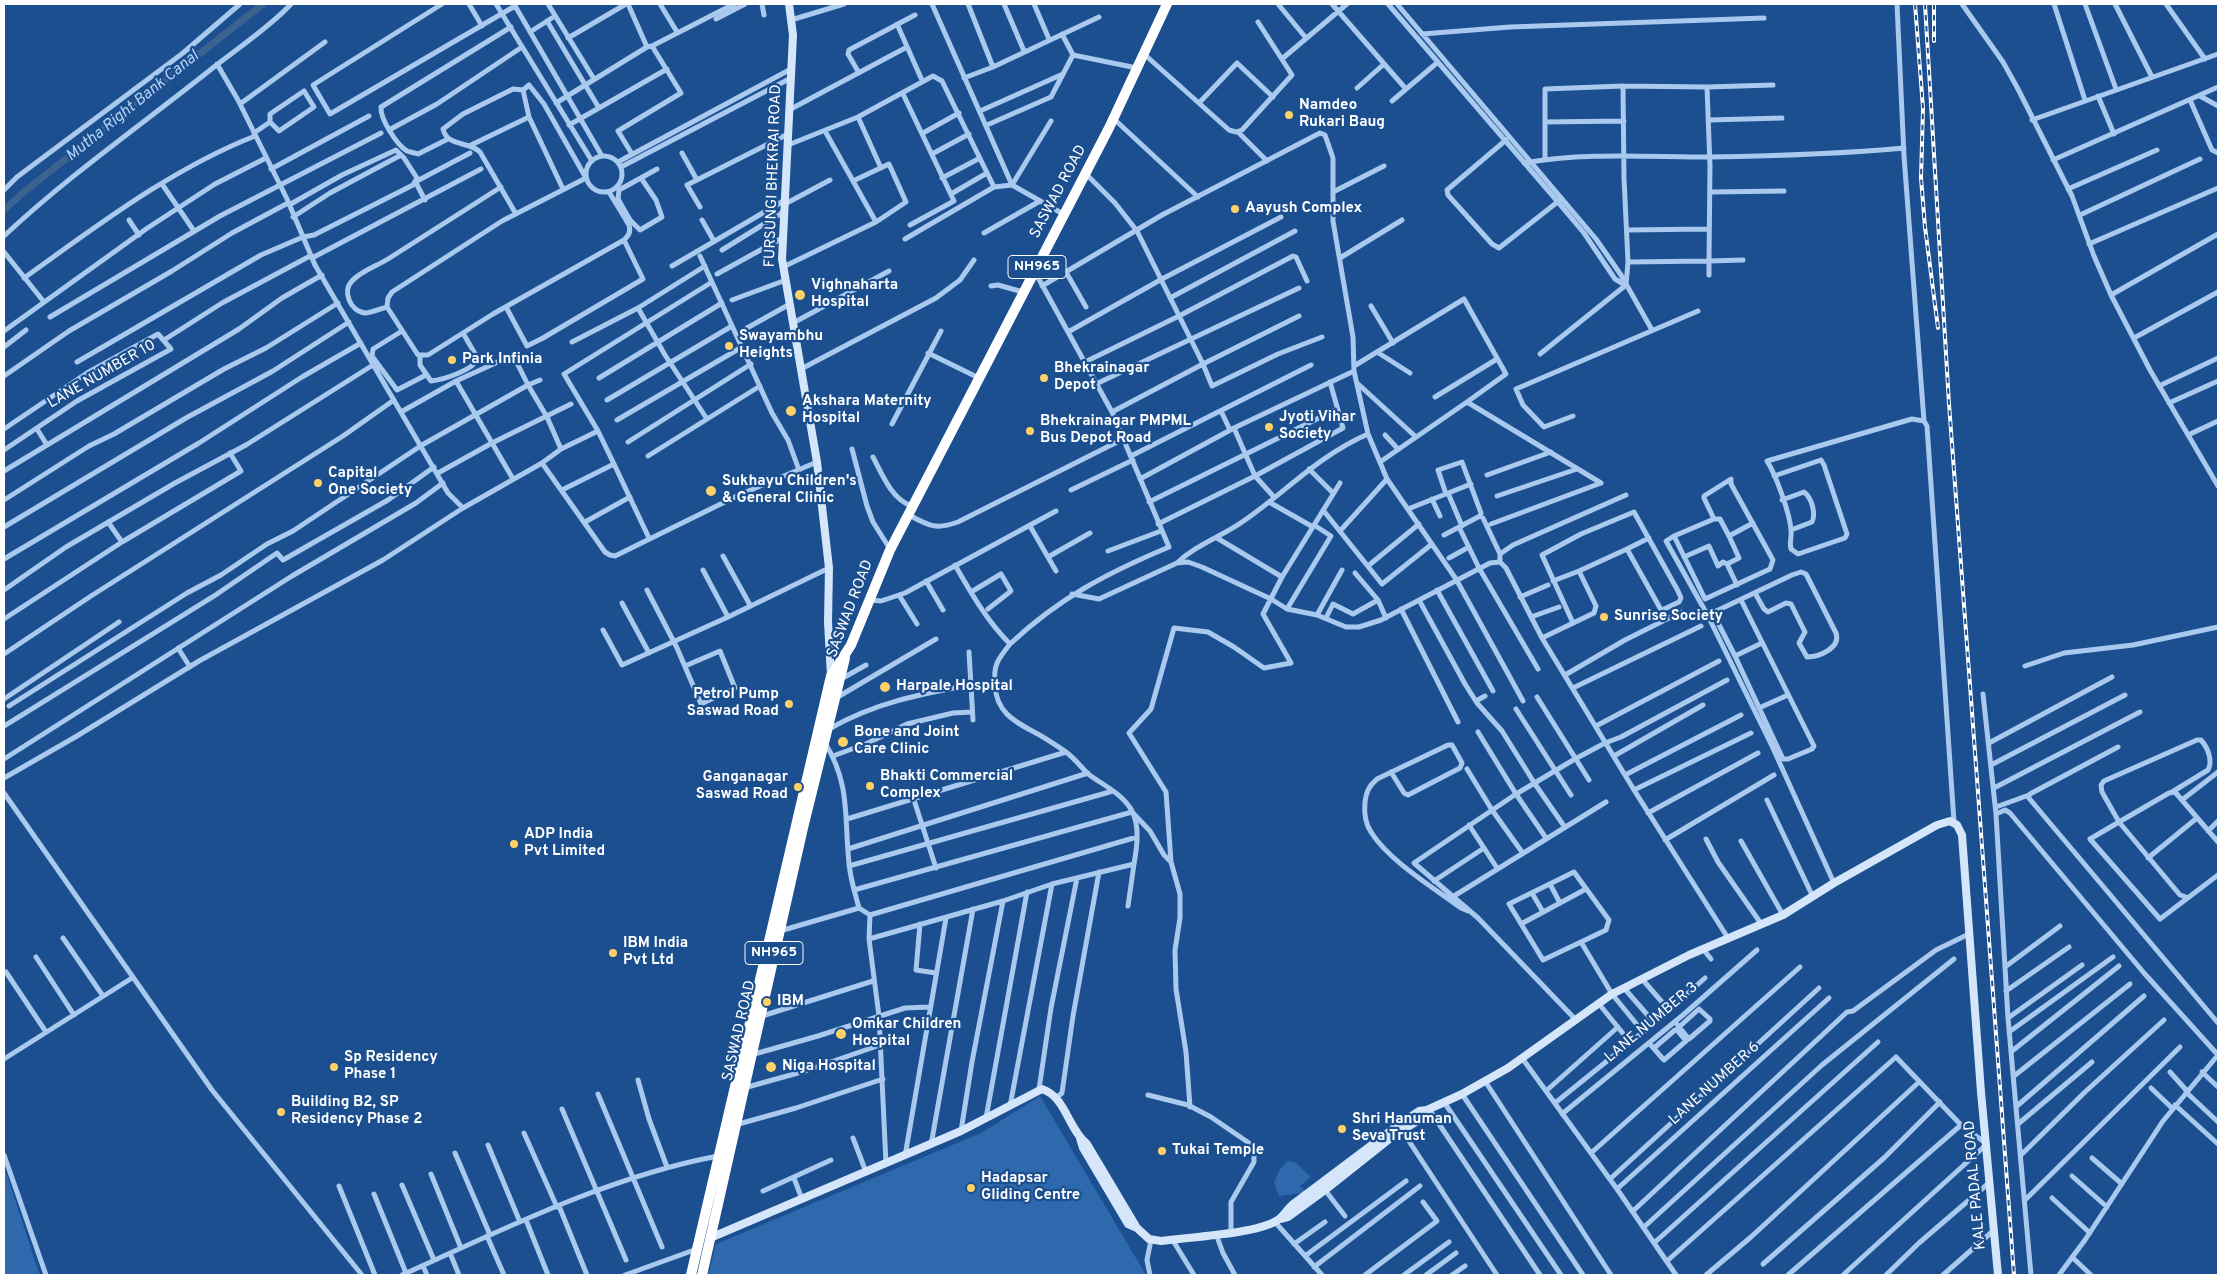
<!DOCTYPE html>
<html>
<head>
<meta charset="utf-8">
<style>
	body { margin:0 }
	#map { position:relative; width:2222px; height:1279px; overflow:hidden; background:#1b4f8f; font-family:Overpass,sans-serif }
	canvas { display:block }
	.frame { position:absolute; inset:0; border:5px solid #fff; pointer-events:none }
</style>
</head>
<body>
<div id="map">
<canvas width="2222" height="1279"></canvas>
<div class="frame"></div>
</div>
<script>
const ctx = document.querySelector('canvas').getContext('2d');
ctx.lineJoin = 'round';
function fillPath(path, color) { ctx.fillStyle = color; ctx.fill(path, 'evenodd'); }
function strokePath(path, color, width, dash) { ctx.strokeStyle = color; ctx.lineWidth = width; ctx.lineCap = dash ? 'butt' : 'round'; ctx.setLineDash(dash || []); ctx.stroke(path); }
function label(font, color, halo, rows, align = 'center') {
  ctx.font = font + ' Overpass,sans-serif'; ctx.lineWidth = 4.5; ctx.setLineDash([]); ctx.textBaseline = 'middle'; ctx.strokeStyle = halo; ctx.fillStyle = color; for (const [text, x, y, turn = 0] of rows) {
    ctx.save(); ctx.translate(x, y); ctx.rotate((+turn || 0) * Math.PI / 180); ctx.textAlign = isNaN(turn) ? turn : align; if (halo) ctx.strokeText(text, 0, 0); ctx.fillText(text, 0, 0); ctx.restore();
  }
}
fillPath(new Path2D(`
	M1040,1096L1146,1275H708L716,1244L981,1133Z
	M1287,1161L1295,1162L1311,1177L1300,1186L1305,1191L1301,1193L1279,1196L1274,1183L1279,1171Z
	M4,1166L37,1267L40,1275H4Z`), '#2e69ad');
strokePath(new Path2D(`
	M4,210L25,191L263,4`), '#3c6290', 7);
strokePath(new Path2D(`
	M442,4L313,85L330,114L515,6
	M469,4L482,26
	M496,4L592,161
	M514,4L602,156
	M548,4L594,79
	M628,4L647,47
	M660,4L677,32
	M762,4L764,15
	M932,4L1012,185
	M968,4L993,67
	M1004,4L1024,51
	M1034,4L1049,39
	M1278,4L1306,38
	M1332,4L1406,89
	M1388,4L1558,202L1584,233L1615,279L1625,285
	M1397,4L1596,239L1621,275L1652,330
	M1897,4L1904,156L1924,421
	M1962,4L2003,62L2018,89L2072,196L2094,256L2111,295L2150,370L2218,486
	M2054,4L2085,100
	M2085,4L2116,89
	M2115,4L2152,77
	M2166,4L2205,59
	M716,19L745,4
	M791,20L844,4
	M547,21L599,108L569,125
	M897,24L921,78
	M530,32L555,16
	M1062,34L1073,55
	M1422,34L1510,27L1764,18
	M568,38L626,4
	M652,46L734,4
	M1144,54L1229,130L1236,132L1242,130L1292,75L1258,22
	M1073,55L1137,68
	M1283,58L1347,4
	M217,64L238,100L287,199L315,265L448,493L463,508
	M859,73L848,54L849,50L915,15
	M964,78L993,67L1099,17
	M1707,87L1773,85
	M1357,88L1384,64
	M523,90L529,85L544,104L586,178L502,221L392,292L388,298L387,307L418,355H428L493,314L624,240C629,235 631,232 629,225L609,192
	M903,94L954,201L910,225
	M2098,96L2114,134
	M2200,96L2218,106
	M2190,100L2212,150L2218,153
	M1392,101L1438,62
	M556,103L647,47L652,46L681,93L618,131L632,154
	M1199,103L1237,63L1273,97
	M240,104L325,42
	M599,108L667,69
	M789,110L907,47
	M980,111L1063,74
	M529,117L563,189
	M858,117L881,168
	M1114,119L1198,197
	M1709,120L1782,118
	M2032,120L2218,54
	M1545,122L1624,121
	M987,125L1051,97L1073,55
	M389,130L437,104L522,47
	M825,131L876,222
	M1238,132L1267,161
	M254,133L270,122V114L304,91L314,107L279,131L270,122
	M923,133L959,113
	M448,139L418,154C415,153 410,152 407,151C397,145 380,119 381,107L511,27
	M1506,140L1447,190L1448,195L1492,244L1499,248L1560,200
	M788,145L858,117L933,76L942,81L994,187
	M469,146L529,117L523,90L513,89L463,114L443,129C447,147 469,141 480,152L516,214
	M682,153L697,180
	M932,154L969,134
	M586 174a18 18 0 1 1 36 0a18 18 0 1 1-36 0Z
	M1545,159V89L1623,86
	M2053,160L2218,87
	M618,162L791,69
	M1524,163C1585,152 1648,157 1710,157C1774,156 1840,154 1904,148
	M621,167L791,78
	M271,169L369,116
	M1086,174L1115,203L1137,231L1203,364L1112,412
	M942,178L980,158
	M417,181L470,153
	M416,183L425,200
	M162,184L194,231
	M1012,185L1051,121
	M2068,189L2157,150
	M4,190L17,177L183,53L240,4
	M1333,192L1384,166
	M1710,192L1784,191
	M951,194L987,173
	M785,204L830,180
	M700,207L687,185L788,134
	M2080,215L2200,159
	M293,217L330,193L401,155
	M129,220L139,235
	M630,220L618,199L619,190L657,169
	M702,220L714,241
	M627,222L630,220L640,230L662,217L656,200L641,178
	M1627,230L1709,229
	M984,233L1040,201
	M4,236C69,175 144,123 214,67C239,47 270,27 291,4
	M905,239L994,187L1012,185L1065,215
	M2089,244L2218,188
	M722,250L785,211
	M4,252L44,302
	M700,256L772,413L788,440L799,470
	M312,258L481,169
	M1340,258L1402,220
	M672,266L785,200
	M783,267L876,222L906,202L889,164L853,181
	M1066,272L1086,307
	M717,274L784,237
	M1709,275V261L1743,260
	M24,278C97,226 171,169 255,136
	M991,286L998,285L1023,292
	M1042,286L1162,215L1320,133L1325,135L1333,158V221L1353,337L1354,371L1368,434L1387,479L1456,579L1523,701
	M2111,295L2218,234
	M1170,298L1295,231
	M732,300L786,280
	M1371,306L1393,343
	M387,307C380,309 371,313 365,313C350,311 342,291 352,281C361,271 377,266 388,259C426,235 463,211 501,187
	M506,307L527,346L543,338L643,279L624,240
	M638,308L665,355L707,419
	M1299,316L1203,364L1212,386L1278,354L1322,337
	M50,317L220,216L381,133
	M793,323L889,271
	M747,328L790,304
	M4,331L146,229L215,184L266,158
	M402,331L373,349L372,356L397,390L426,375
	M1068,332L1162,279L1281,217
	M2134,338L2218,292
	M164,340L222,303L310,256
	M572,342L638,308L705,266
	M4,347L26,330
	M1377,352L1410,373
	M928,353L979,378
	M1540,354L1626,285L1628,262L1624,178L1623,86L1707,87L1710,166L1709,261L1628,262
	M420,356V365L431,381C443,380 473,370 478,359L463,333
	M77,362L261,255L303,237L314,235L413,185L417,178L404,158L396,150L342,175L289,205
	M1085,362L1179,316L1293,256L1296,257L1307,281
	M1354,366L1464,299L1506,374L1467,402
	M801,369L936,298L960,280L974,260
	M4,376L69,331L172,271L232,233L288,203
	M599,378L722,303
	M540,380L528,385L547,417L561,449
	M456,381L513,479
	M1357,383L1416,437
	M1096,384L1299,288
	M2159,386L2218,358
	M1435,397L1497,359
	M607,400L732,326
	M2169,403L2218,381
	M1221,411L1230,430
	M1573,416L1544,427L1523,405L1516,389L1698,311
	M617,420L742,347
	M892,424L941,331
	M1234,428L1354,371
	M4,429L87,373L158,334L171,349L77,401L4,450
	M37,429L47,445
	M1385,435L1398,449
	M2188,435L2218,421
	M628,442L751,364
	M852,449L867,506L873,522L890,549
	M648,456L760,386
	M1131,456L1311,365
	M873,457C882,474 892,500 912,506
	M1380,462L1467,402L1601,483
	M542,463L561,449L598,431
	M614,464L598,431L564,374L712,282
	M1309,469L1333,493
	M4,471L239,329L282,298L322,275
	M438,473L492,443L571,404
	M1487,475L1551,452
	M1774,476L1821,460L1824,465L1847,534L1845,538L1798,554L1791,549C1789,542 1792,537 1791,530C1790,514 1776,475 1767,461L1912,419L1924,421L1927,426L1954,822
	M1140,479L1234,428L1255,476L1343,428L1330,382
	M562,490L614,464L649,538
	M1071,490L1133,460
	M1448,493L1462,526
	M1497,496L1577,469
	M1432,499L1440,516
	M4,500L89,446L114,434L224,369L266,348L338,303
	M1782,500L1804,492C1812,498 1816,514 1812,522L1791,530
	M1149,502L1337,409
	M1269,502L1313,527
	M1408,509L1471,484
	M1323,510L1382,584L1432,544
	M909,515C929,526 936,530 958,522L1125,438
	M1483,518L1500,554
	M1714,519H1720L1729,536
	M108,522L122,542
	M585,522L630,497
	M1158,524L1255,476L1274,497
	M1491,524L1601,483
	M1030,526L1056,571
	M4,527L186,418L273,371L349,322
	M1459,527L1479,568L1538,669
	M1340,531L1387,479
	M1444,535L1480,516L1481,513L1462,462L1438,470L1446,494
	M1674,536L1705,599L1770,569L1773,560L1731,484V479L1704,496V498L1714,519L1674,536L1666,541L1708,616L1772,746L1834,883
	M1217,538L1282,577
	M1627,549L1649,538
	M1108,551L1161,531
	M723,556L750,605
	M1048,557L1090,533
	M1684,557L1709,546L1718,566L1723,562L1727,564L1739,558L1729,536L1753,523
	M1449,558L1469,547
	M4,559L199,443L302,377L361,343
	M1500,562V554L1513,545L1626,495
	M1177,563L1188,562L1202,567L1271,599L1287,609L1317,615L1346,627H1359L1381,620L1490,563L1500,562L1506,568L1542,638L1634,790L1728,938
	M1727,564L1737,585
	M955,565C971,593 987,621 1010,644C1059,598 1107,573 1169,547L1112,412L1035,272
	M1368,566L1419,524
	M703,570L728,617
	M1355,573L1378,600L1386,618
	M926,581L943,610
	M1553,581L1579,571
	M4,590L66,547L175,483L246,445L373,365
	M647,590L674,642L677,648L701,704L735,688L720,651L685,666
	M1437,590L1493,691
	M971,592L1001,574L1011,591L988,609
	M1072,594L1099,599L1177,563C1197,544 1223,536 1245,520C1288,490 1318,456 1368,434
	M899,595L917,624
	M1520,597L1548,585
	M869,600L881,601L905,593L1056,511
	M1419,600L1465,684L1477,703L1502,731L1535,784L1564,826
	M622,603L649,653
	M1287,609L1331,536L1314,525
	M1401,609L1458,722
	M1713,613L1735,656L1783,759H1788L1812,749L1814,746L1741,600
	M1710,614L1792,575L1801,572L1806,574L1836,633C1841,648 1819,657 1807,657L1799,643L1805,632L1791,604L1786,603L1768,612L1764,609L1755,593
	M1317,615L1342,570
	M1531,617L1559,607
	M1326,618L1333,604L1353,614L1378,600
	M4,619L122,542L241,471L230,453
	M603,630L622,665L728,617L829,568
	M1542,638L1594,613L1596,606L1579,571L1627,549L1660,608L1662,610L1679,602L1681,598L1678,591L1634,512L1581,534L1542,555L1573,623
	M178,648L190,667
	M969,652L973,720
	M4,654L91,596L343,436L394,400
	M1735,656L1762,643
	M2025,666L2064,653L2133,645L2218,627
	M1565,675L1625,640L1681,612
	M841,679L866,665
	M1573,688L1701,626
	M1983,694L1996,814
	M1537,697L1589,780
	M836,698L936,639
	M4,699L119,622
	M1476,701L1485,696
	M9,706L187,593L221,575L267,544L293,531L422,445L528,385L513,355L456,381L401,412
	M1759,708L1788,695
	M1516,709L1571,795
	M4,726L217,594L277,553L283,560L388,500L434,467
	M1596,726L1719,661
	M829,729C874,703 920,694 971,685
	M1478,732L1516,794L1546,838
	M825,743C851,785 844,818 849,863C850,878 855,893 859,908L870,915L869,939L879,1016L886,1164
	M1989,743L2112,677
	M2118,747L2030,794L2028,797L2218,1023
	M833,756L868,743L907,724L953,713L972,712
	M1614,756L1703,705
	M4,759L292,576L416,503L443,483
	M1991,765L2125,695
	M1467,769L1492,810L1522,852
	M1391,772L1404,793L1408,795L1460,768L1462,763L1452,745H1448L1377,779C1369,786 1366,792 1365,802C1364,812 1365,823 1371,832C1388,860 1434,888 1461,908L1468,911
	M1625,775L1741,715
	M4,778L77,736L199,661L383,560L463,508L542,463L605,552L610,555L615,556L739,495L817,462
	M1994,788L2140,712
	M1634,790L1751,733
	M2172,792L2208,770C2213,761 2208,748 2201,740H2197L2104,781L2101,785L2102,792L2119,822L2090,839L2160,919L2218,875
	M4,793L212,1090L362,1275
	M914,800L936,868
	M1767,800L1813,897
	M2182,800L2218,772
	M1996,807L2029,795
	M1648,813L1758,753
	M847,819L1066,752
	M1469,825L1497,868
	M2208,831L2218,821
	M1706,839L1718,862L1762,925
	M1665,840L1774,775
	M1741,841L1783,915
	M848,849L1088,773
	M2148,858L2197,818
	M849,866L1113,791
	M1434,881L1484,848
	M1550,884L1560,903
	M854,890L1132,812L1150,831L1164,855L1171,862
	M1532,893L1543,912
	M1454,896L1606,802
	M2186,897L2180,895L2119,822L2169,793L2175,792L2218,842
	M1128,906L1134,864
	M870,915L1137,837
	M920,924L916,970L936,973
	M1521,924L1586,889
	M780,931L859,908
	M63,938L103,996
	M869,939L1003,901L1052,884L1134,864C1137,847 1140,827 1132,811C1123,794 1103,785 1088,774C1080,766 1073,756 1063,750C1054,744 1044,737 1034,732C1013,721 996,711 995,685C993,665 998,659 1010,644
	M1581,942L1543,960L1509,904L1574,872L1609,920L1606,930L1581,942L1612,994L1643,1032L1669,1010L1642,979
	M1703,949L1711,959
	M36,957L74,1015
	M2005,967L2060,926
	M6,972L46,1032
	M1624,988L1651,1019
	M2006,991L2069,947
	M1599,1004L1630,1042
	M1669,1010L1705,978
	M762,1016L873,981
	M2008,1018L2082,965
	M1576,1020L1478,918L1414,863L1516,794L1575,759L1605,743L1621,737L1727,680
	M1675,1022L1689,1039L1710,1021V1019L1699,1009L1679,1027
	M2009,1032L2113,957
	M1649,1043L1663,1059L1664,1060L1686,1041L1677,1030H1675L1654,1048
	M2012,1051L2119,966
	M751,1055L818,1036L905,1008L930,1007
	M1522,1058L1617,1189L1676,1275
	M4,1059L132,978
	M2170,1072L2187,1091
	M2202,1072L2218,1087
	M2014,1076L2130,984
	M638,1080L649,1119L667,1167
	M1485,1081L1611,1275
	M744,1088L805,1071L880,1045
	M2151,1088L2172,1108
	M1039,1089L1051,1008L1077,878
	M1546,1091L1618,1027
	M2186,1092L2218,1122
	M598,1094L662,1247
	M1462,1094L1583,1275
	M1148,1095L1188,1105L1211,1117L1249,1143L1254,1153V1162L1231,1202V1232
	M1056,1098L1062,1093L1073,1016L1099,872
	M1444,1102L1561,1275
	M1555,1103L1643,1032
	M2175,1105L2218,1144
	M1010,1106L1052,884
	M2017,1106L2144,996
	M1190,1107L1186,1052L1176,989L1175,950L1180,918V894L1171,862L1166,792L1129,733L1151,709L1174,628L1208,632L1234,647L1264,668L1291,663L1263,614L1282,577L1340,483
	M562,1109L626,1260
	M1429,1109L1540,1275
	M1562,1114L1683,1015L1757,950
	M986,1118L1027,892
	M2018,1124L2092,1062
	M735,1125L796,1108L883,1079
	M1401,1129L1497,1275
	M961,1131L972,1062L1003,901
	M524,1133L557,1207
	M853,1138L866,1172
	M488,1145L520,1222
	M931,1145L973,909
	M455,1153L490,1235
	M1591,1153L1800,967
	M4,1155L46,1275
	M2021,1155L2085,1092L2164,1020
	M905,1156L946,918
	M2092,1158L2122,1184
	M431,1174L461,1248
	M2072,1176L2107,1207
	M794,1178L802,1199
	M1610,1179L1819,988
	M402,1185L434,1260
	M339,1186L375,1275
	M1617,1189L1829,998
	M1325,1190L1345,1216
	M763,1191L831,1160
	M374,1194L406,1273
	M2052,1198L2090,1233
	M2025,1200L2180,1047
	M559,1206L587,1275
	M1633,1211L1847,1012L1853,1011L1936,950L1969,934
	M526,1220L548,1275
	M1275,1222L1322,1275
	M1644,1227L1822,1065L1954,959
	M1216,1234L1223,1253L1235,1275
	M487,1236L504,1275
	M1172,1239L1194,1275
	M1654,1243L1878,1042
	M1294,1244L1325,1222
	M450,1253L459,1275
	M1305,1256L1406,1181
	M2072,1257L2091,1275
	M1667,1261L1896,1057L1961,1125L1987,1144L1843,1275
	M1763,1264L1884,1158L1940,1102
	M423,1266L427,1275
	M1314,1267L1420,1186
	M402,1275C504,1229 607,1177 718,1156
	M625,1275L697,1249
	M1150,1275L1147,1260L1151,1240
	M1365,1275L1437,1221L1423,1202
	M1404,1275L1449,1242
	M1426,1275L1456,1253
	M1452,1275L1465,1266
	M1706,1275L1751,1237L1919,1082
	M1788,1275L1961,1125
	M1886,1275L1919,1243L1990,1182
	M1943,1275L1993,1231
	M2031,1275L2008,1018L1996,814L2005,810L2010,813L2144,973L2218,1055L2163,1121L2085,1240L2059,1275`), '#a9c9ee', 5);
strokePath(new Path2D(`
	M789,4L793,35L782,259L817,462L829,568L828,622L831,676
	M1080,1138L1083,1148L1128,1224L1137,1228
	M1280,1219L1288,1217L1325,1190L1388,1140L1422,1118L1427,1110
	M710,1238L961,1131L1042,1089C1066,1097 1068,1129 1087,1144L1137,1228L1149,1239L1161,1241C1189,1237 1255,1234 1276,1221C1283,1218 1286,1210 1292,1205L1401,1123L1419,1111L1427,1110L1462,1094L1508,1068L1612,994L1628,986L1689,955L1783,915L1834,883L1937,825L1950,821L1957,825L1962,835L1981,1092L1998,1275`), '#d6e6fa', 8);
strokePath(new Path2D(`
	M691,1275L831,676L851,645L890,550L1109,128L1167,4
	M702,1275L803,828L845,658`), '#fff', 10);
const rail = new Path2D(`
	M1915,4L1923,108L1921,178L1925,227L1938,328
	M1925,4L1949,404L2014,1275
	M1934,4V41`);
strokePath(rail, '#fff', 4);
strokePath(rail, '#1b4f8f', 2, [5.5]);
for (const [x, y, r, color] of [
	[1289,115,5,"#ffd166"],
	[1235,209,5,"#ffd166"],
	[800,295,6,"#ffd166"],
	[729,346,5,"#ffd166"],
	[452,360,5,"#ffd166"],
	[1044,378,5,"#ffd166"],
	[791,411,6,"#ffd166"],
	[1269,427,5,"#ffd166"],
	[1030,431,5,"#ffd166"],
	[318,483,5,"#ffd166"],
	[711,491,6,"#ffd166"],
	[1604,617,5,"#ffd166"],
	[885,687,6,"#ffd166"],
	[789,704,5,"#ffd166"],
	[843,742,6,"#ffd166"],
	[870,786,5,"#ffd166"],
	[798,787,5,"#ffd166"],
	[514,844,5,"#ffd166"],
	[613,953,5,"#ffd166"],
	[767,1002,5,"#ffd166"],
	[841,1034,6,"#ffd166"],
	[334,1067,5,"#ffd166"],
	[771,1067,6,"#ffd166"],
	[281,1112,5,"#ffd166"],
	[1342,1129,5,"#ffd166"],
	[1162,1151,5,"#ffd166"],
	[971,1188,5,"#ffd166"]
]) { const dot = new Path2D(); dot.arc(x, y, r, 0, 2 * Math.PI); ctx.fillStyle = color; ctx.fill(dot); strokePath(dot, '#1b4f8f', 2); }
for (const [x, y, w] of [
	[1037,267,58],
	[774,953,58]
]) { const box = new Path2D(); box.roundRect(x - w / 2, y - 11.5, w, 23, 4); ctx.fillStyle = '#1b4f8f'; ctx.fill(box); strokePath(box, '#fff', 1); }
label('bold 14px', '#fff', null, [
	["NH965",1037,267],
	["NH965",774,953]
]);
label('bold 15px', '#fff', '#1b4f8f', [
	["Namdeo",1299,106],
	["Rukari Baug",1299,123],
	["Aayush Complex",1245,209],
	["Vighnaharta",811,286],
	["Hospital",811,303],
	["Swayambhu",739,337],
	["Heights",739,354],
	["Park Infinia",462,360],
	["Bhekrainagar",1054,369],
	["Depot",1054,386],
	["Akshara Maternity",802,402],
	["Hospital",802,419],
	["Jyoti Vihar",1279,418],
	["Society",1279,435],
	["Bhekrainagar PMPML",1040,422],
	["Bus Depot Road",1040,439],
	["Capital",328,474],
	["One Society",328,491],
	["Sukhayu Children's",722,482],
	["& General Clinic",722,499],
	["Sunrise Society",1614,617],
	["Harpale Hospital",896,687],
	["Petrol Pump",779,695,"right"],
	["Saswad Road",779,712,"right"],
	["Bone and Joint",854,733],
	["Care Clinic",854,750],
	["Bhakti Commercial",880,777],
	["Complex",880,794],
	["Ganganagar",788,778,"right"],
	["Saswad Road",788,795,"right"],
	["ADP India",524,835],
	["Pvt Limited",524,852],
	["IBM India",623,944],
	["Pvt Ltd",623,961],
	["IBM",777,1002],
	["Omkar Children",852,1025],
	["Hospital",852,1042],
	["Sp Residency",344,1058],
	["Phase 1",344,1075],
	["Niga Hospital",782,1067],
	["Building B2, SP",291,1103],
	["Residency Phase 2",291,1120],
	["Shri Hanuman",1352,1120],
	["Seva Trust",1352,1137],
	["Tukai Temple",1172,1151],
	["Hadapsar",981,1179],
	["Gliding Centre",981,1196]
], 'left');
label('15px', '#fff', '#1b4f8f', [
	["FURSUNGI BHEKRAI ROAD",774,176,-88],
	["SASWAD ROAD",1059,192,-62],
	["LANE NUMBER 10",102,375,-30],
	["SASWAD ROAD",851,609,-69],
	["LANE NUMBER 3",1652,1023,-40],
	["SASWAD ROAD",740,1031,-77],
	["LANE NUMBER 6",1715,1084,-42],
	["KALE PADAL ROAD",1976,1185,-95]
]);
label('italic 16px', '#b5d3f5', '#1b4f8f', [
	["Mutha Right Bank Canal",133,107,-39]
]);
</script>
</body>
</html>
